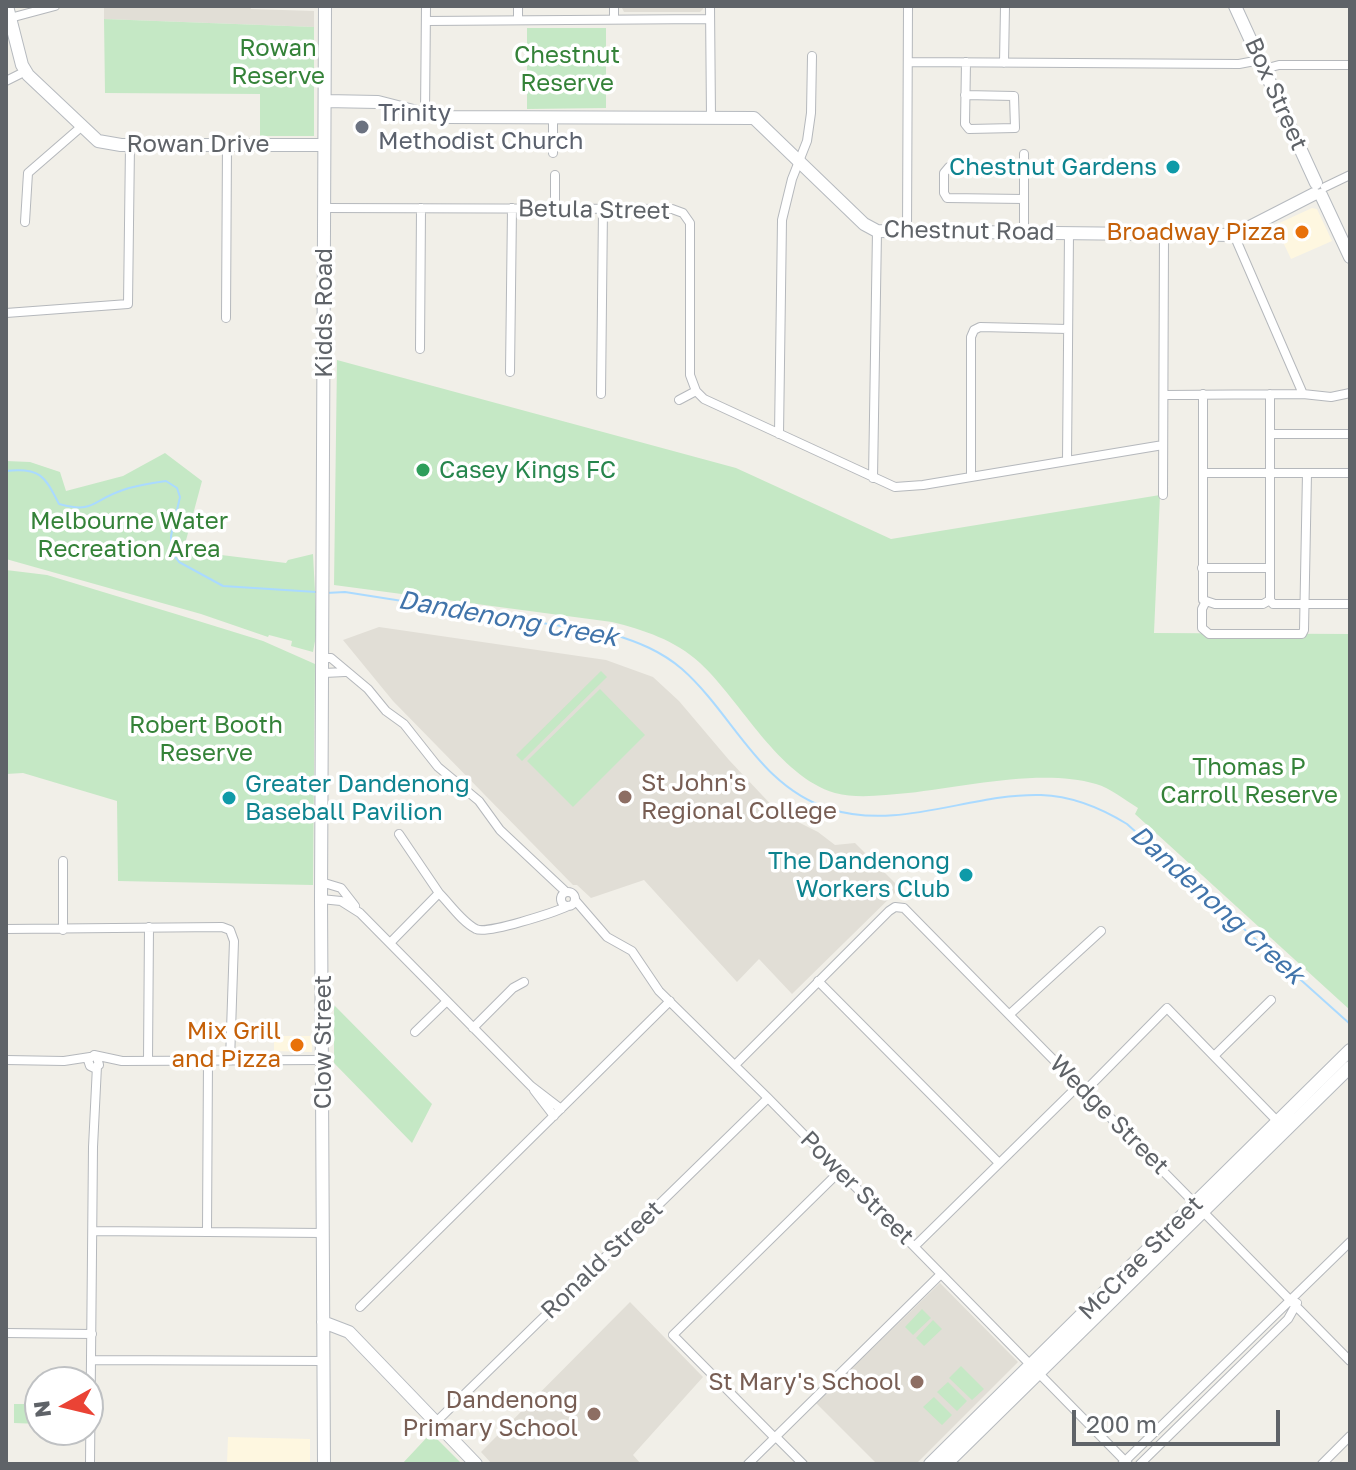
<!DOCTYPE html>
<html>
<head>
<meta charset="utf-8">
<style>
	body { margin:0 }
	#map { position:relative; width:1356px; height:1470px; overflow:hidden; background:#f1efe8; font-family:"Golos Text",sans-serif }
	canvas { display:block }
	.frame { position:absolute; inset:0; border:8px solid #5f6368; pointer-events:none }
	.north { position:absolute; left:24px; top:1366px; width:80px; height:80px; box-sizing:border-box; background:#fff; border:2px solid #bfc1c3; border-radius:50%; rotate:262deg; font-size:22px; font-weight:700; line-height:32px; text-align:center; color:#5f6368 }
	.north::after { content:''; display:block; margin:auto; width:28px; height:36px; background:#ea4335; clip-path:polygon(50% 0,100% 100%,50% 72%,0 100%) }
	.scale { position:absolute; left:1072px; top:1410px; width:208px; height:36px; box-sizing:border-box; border:4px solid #5f6368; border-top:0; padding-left:10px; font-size:24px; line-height:28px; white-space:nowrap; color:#5f6368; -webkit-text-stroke:6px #fff; paint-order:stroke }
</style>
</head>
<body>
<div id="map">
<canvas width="1356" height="1470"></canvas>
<div class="frame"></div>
<div class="north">N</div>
<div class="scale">200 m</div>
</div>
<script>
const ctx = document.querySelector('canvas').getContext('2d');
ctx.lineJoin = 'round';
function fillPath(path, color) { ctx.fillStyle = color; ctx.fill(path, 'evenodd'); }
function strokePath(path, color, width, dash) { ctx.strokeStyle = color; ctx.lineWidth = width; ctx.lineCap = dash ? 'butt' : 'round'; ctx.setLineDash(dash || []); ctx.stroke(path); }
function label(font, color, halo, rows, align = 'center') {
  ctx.font = font + ' "Golos Text",sans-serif'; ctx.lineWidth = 7; ctx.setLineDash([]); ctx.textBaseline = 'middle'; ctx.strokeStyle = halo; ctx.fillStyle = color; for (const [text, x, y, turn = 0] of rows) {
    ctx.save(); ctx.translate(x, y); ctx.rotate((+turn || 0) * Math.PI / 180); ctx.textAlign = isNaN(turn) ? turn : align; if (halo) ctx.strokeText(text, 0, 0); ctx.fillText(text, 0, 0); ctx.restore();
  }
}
fillPath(new Path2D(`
	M1312,208L1317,209L1332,241L1291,259L1275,225Z
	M274,1036H312V1052L274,1051Z
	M228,1437L310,1439V1464H227Z`), '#fef7e0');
fillPath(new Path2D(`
	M104,6H250L251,9L314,11V27L104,19Z
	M621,6H703V9L700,12H624Z
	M379,627L606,660L653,677L679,701L729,760L778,812L818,832L835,845L855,843L900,888L792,994L759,959L737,982L644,880L591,898L577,885H573L393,701L343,640Z
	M940,1283L1018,1362L916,1464H877L816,1403Z
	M630,1302L703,1377L633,1455L641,1464H492L481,1452Z`), '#e1ded6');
fillPath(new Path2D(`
	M104,19L314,27V136H260V94L105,93Z
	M527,28H606V108L527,109Z
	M337,360L736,468L891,539L1160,495L1154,633L1350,634V1010L1135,814L1138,808C1125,800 1110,788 1096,784C1041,768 965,787 908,793C884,795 858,799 835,793C778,776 741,701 700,663C675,640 644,630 612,622L334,585Z
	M165,453L202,481L185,544L189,551L286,563L288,560L313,554L317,630L313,652L291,646L292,641L269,635L268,637L201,614L6,559V461L30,462L60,472L66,491L123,476Z
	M6,570L47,575L179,615L263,641L315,664L313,885L118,881L117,801L23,773L6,774Z
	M601,671L607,677L522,761L516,755Z
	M600,689L645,735L573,807L527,761Z
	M334,1005L432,1104L412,1143L334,1063Z
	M922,1309L931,1318L913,1335L905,1327Z
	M933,1320L942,1329L924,1346L916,1338Z
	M961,1366L984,1389L972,1400L949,1378Z
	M948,1382L967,1401L957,1411L937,1392Z
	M934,1397L952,1415L942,1425L923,1407Z
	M14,1404H40V1424L14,1423Z
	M431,1433L462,1464H402Z`), '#c5e8c5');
strokePath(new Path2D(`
	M6,471C41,467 45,477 59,504C95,514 92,500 123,490C137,485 152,483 166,481L177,488L180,497L171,536L172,553L179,562L223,586L316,592
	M326,593L345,592L612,634C638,642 661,651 682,669C734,715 759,787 830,809C900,831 971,793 1041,795C1072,796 1101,808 1127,824L1350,1024`), '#aadaff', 2);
const street = new Path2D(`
	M518,6V20
	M710,6L711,118
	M10,18L55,6
	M614,19V6
	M426,21L710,19
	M908,62L1239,64L1260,60
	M1004,63L1005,6
	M1264,69L1279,65H1350
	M6,81L26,71
	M965,95L1014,96L1015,128L969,129L965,124L966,62
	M425,114L426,6
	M553,117V153
	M1024,167V154
	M555,175V208
	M1325,187L1350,175
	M324,208L672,209L683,213L690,223V375L696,391L704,399L895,487L923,485L1163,445
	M25,222L28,173L81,127
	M907,232L908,6
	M1024,232V167H949L944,173V193L947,198L1024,199
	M1234,235L1303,394
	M6,313L128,304L130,145
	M226,318L227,144
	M420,349L421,208
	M510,372L512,208
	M601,394L603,208
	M1203,394V600L1215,604H1263L1270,600
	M1270,394V600L1273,604H1350
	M1165,395L1303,394L1331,397L1350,393
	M679,400L696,391
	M779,434L782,220L792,179L807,141L811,113L812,56
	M1270,434H1350
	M1067,461L1069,233
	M1203,473H1350
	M971,477V337L974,330L980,327L1068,329
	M873,478L877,231
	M1163,495L1164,234
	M1202,568H1269
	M1205,603L1202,609V628L1209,634H1302L1304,630L1307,473
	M324,658H331L368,689L386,711L404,724L438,767L479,801L500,830L566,892
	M324,673L345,672
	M399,834L439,893
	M321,882L341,888L355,906
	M561 899a7 7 0 1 1 14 0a7 7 0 1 1-14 0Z
	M321,899L341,901L360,913L531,1086L561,1109
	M575,900L607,937L632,951L659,991L768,1098L1128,1464
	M6,929L222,927L230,930L234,941L230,1060
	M63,930V861
	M390,943L439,893C450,904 462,922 476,929C486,935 555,912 568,906
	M818,981L999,1163
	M1010,1014L1101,931
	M473,1028L513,988L524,982
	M415,1032L447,1001
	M1214,1056L1271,1000
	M97,1057L99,1065L94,1068L90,1066L88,1060L94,1055L122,1061L323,1060
	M6,1060L64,1061L90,1057
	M148,1060L149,927
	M735,1065L889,911L895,907L904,908L1350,1361
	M534,1090L554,1116
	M1085,1091L1167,1008L1281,1125
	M93,1231L323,1233
	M207,1231L208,1060
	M915,1246L1079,1085
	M360,1307L670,1001
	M6,1333L92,1334
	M91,1360L323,1361
	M436,1422L768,1098
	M776,1437L803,1464
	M775,1438L673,1335L840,1171
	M90,1464L93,1147L97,1066
	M748,1464L941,1274
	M1122,1464L1350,1242
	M1140,1464L1288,1319L1297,1303
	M1322,1464L1350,1436`);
const secondary = new Path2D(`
	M7,6L22,65L28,75L98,141L121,145H324
	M1235,6L1316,183
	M325,101L378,102L425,114L446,117L754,118L864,224L877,231L1234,235L1314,194
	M1321,195L1350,257
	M323,1322L349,1332L476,1464
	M324,1464L321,899L325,6
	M930,1464L1350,1050
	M946,1464L1350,1067`);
strokePath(street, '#b5b8bc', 10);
strokePath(secondary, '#b6babf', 14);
strokePath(street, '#fff', 8);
strokePath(secondary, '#fff', 12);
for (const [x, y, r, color] of [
	[362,127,8,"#6b7280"],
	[1173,167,8,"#0f9aa8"],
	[1302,232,8,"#e8710a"],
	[423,470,8,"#2e9e5b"],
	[625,797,8,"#8d6e63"],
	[229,798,8,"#0f9aa8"],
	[966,875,8,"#0f9aa8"],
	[297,1045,8,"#e8710a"],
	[917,1382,8,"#8d6e63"],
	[594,1414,8,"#8d6e63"]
]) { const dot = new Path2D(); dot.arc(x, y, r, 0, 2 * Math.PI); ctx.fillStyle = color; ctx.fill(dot); strokePath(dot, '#fff', 3); }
label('24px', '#348238', '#fff', [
	["Rowan",278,48],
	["Reserve",278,76],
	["Chestnut",567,55],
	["Reserve",567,83],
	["Melbourne Water",129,521],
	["Recreation Area",129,549],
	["Robert Booth",206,725],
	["Reserve",206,753],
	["Thomas P",1249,767],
	["Carroll Reserve",1249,795]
]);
label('24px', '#5f6368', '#fff', [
	["Box Street",1276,94,66],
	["Rowan Drive",198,144],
	["Betula Street",594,210,1],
	["Chestnut Road",969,231,1],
	["Kidds Road",324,313,-90],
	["Clow Street",323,1042,-90],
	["Wedge Street",1109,1115,45],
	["Power Street",857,1188,45],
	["McCrae Street",1141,1258,-45],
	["Ronald Street",602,1260,-44]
]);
label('24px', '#5b616d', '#fff', [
	["Trinity",378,113],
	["Methodist Church",378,141]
], 'left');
label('24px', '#0d838f', '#fff', [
	["Chestnut Gardens",1157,167],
	["Greater Dandenong",245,784,"left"],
	["Baseball Pavilion",245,812,"left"],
	["The Dandenong",950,861],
	["Workers Club",950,889]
], 'right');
label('24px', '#c56008', '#fff', [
	["Broadway Pizza",1286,232],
	["Mix Grill",281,1031],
	["and Pizza",281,1059]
], 'right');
label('24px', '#27864d', '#fff', [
	["Casey Kings FC",439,470]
], 'left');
label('24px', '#785e54', '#fff', [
	["St John's",641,783,"left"],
	["Regional College",641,811,"left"],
	["St Mary's School",901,1382],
	["Dandenong",578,1400],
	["Primary School",578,1428]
], 'right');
label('italic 26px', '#4174aa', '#fff', [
	["Dandenong Creek",508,619,10],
	["Dandenong Creek",1217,905,42]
]);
</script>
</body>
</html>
